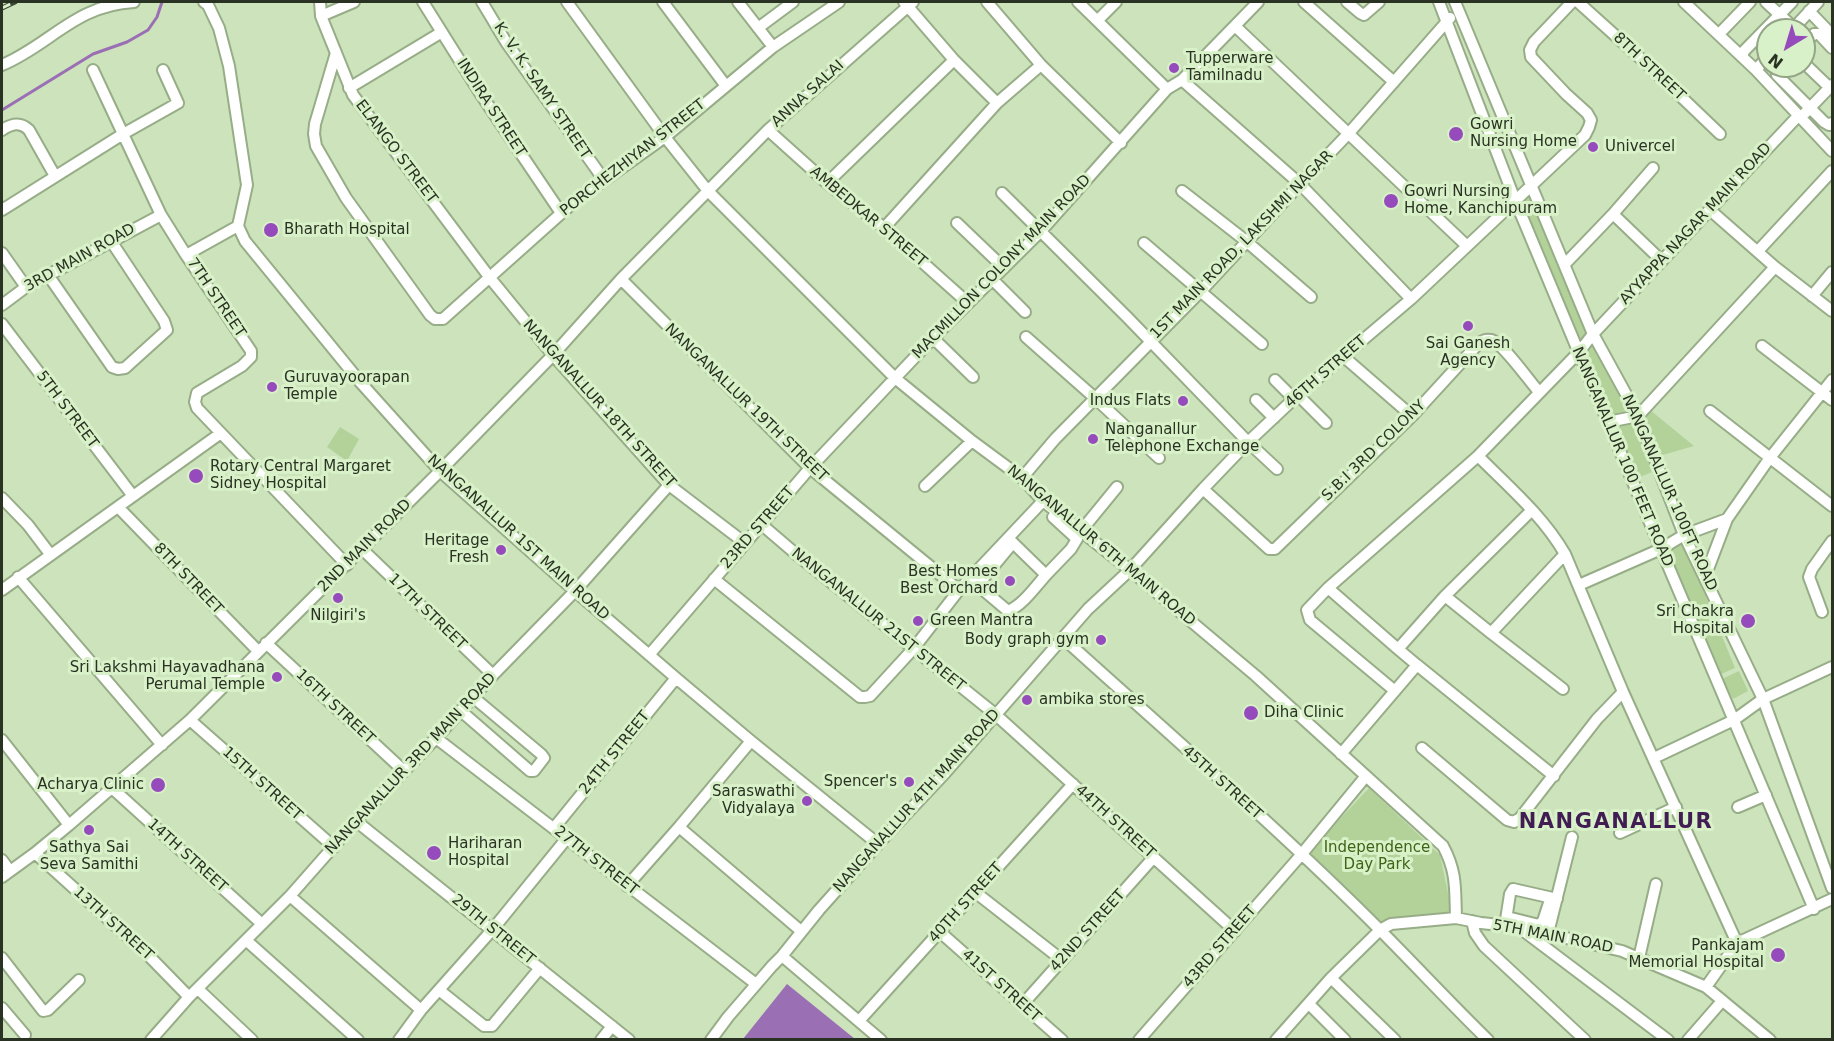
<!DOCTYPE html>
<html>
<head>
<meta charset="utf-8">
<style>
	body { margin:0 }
	#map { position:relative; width:1834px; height:1041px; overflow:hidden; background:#cce3bc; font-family:"DejaVu Sans",sans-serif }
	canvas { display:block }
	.frame { position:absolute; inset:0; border:3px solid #293223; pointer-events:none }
	.north { position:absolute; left:1756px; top:18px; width:60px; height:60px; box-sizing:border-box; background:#d9f1c8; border:2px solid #93a586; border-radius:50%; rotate:218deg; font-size:16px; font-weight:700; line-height:24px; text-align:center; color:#293223 }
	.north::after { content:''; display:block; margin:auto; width:21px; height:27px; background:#964bbd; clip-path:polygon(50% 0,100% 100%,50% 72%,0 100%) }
</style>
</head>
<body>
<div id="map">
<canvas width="1834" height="1041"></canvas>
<div class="frame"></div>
<div class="north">N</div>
</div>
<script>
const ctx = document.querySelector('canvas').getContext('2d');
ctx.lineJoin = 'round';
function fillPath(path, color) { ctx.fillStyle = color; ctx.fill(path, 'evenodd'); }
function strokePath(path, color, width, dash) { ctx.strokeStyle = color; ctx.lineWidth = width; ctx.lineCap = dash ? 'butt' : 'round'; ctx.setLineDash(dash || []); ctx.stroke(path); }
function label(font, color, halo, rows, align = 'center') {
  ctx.font = font + ' "DejaVu Sans",sans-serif'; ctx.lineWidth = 6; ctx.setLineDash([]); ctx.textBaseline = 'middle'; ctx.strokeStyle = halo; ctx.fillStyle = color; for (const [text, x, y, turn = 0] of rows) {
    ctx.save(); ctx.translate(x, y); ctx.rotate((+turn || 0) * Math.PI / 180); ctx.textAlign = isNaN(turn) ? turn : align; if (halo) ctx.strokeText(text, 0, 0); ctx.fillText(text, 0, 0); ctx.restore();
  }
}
fillPath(new Path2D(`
	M1532,191L1590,334L1579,347L1520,202Z
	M1593,340L1630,412L1612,416L1582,352Z
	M1650,410L1694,446L1659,456L1642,419Z
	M1632,419L1652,472L1635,479L1614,425Z
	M340,427L359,439L347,461L327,447Z
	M1684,543L1735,668L1721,674L1667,551Z
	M1739,671L1748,691L1733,699L1722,679Z
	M1369,788L1440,855L1453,917L1383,923L1307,854Z`), '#b2d29a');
fillPath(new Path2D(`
	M787,984L855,1039H743Z`), '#9a6fb3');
strokePath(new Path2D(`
	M2,110L93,54L127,42L148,30L157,17L162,2`), '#9a6fb3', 3);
const minor = new Path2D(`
	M204,2L208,5L219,28L229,66L247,185L238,226L245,241L361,383L440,471L575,591L676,678L751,741L878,844
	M320,2L321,16L353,95L490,278L553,355L669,485L745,543
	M423,2L480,93L561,213
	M482,2L506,42L604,180
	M567,2L665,137L708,191L895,378L972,441L1022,478L1043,501L1130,570L1256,676L1443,846C1457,872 1455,889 1456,918
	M663,2L726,86
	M738,2L773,47
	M904,2L954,60L997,103
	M987,2L1041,65L1121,143
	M1078,2L1167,89
	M1304,2L1394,82
	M1347,2L1360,13L1364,15L1379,2
	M1439,2L1515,200L1661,549L1814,909
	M1455,2L1593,334L1638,416L1684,535L1763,699L1832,888
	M1578,2L1649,66L1720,134
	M1684,2L1756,70L1832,151
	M1766,2L1794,28
	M1809,11L1832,35
	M321,16L354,2
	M1098,20L1116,2
	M1235,26L1466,245
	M758,28L793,2
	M1792,30L1818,2
	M1719,34L1750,2
	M1804,44L1814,34H1819L1832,48
	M336,53L315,124L314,134L316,146L346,198L430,315L435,319H443L575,201L665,137L773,47L839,2
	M1742,57L1744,51L1792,2
	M1804,63L1830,88
	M2,65C50,45 75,5 134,2
	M1782,66L1777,75L1824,122L1829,125L1832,123
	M93,70L161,215L186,255L251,351V357L242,366L197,393L195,402L197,408L347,565
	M1756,70L1768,56
	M1182,80L1300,184L1411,299
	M349,88L442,32
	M1805,113L1832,85
	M2,130C11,124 20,121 29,130L55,176
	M768,130L827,183L884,228L968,303
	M827,183L954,60
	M1182,191L1246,241L1311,297
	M1002,193L1127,317L1248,442L1277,469
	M2,210L123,134L178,103L163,70
	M1710,210L1775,267L1832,311
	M1613,214L1662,261
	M957,223L1004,268
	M884,228L997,103L1041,65
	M1144,243L1262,344
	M1758,251L1832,171
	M2,253L26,287
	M186,255L238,226
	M1565,264L1613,214L1653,168
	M48,275L112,367L118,369L125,368L167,330L164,321L111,241
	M621,279L810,468L959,590
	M992,279L1025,312
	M1812,296L1832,272
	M2,305L26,287L161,215
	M2,324L133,496
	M1026,337L1095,398L1159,458
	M933,338L973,377
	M1762,346L1832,400
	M1344,357L1412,416
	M1275,380L1294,399
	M1298,395L1326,423
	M1256,400L1274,418
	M1710,411L1832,506
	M1608,422L1638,416L1775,267
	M1478,456C1509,487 1543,516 1565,554L1623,692L1737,943
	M1022,478L1055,439L1201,291L1300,184L1349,133L1450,18
	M925,486L972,441
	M1203,489L1269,549H1275L1412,416L1478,344C1482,341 1485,339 1491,340C1502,342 1530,382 1539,392
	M2,498L28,525L50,554
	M118,507L258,651
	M761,524L796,554L995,714L1235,931
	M1081,531L1117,487
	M362,549L493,675
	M1046,575L1071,549L1077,539L1053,517
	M18,577L162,745
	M1705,577L1727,519
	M969,578L1008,611C1023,605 1035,587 1046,575L1008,538
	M714,579L860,697H865L870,696L914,648L959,590L1043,501
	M1579,585L1661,549L1684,535L1727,519L1769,459L1832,380
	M977,586L1011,545
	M1328,588L1398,649
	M2,590L221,433
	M1445,596L1491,633
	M1822,612L1809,577L1812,569L1832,541
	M1063,638C1169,734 1278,828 1380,930C1416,966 1451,1004 1488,1040
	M266,643L404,771
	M649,655L810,468L933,338L1041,231L1167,89L1182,80L1258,2
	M1417,665L1398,649L1445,596L1532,510
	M1563,689L1491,633L1565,554
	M1395,691L1310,620L1307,610L1328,588L1478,456L1579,352L1593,334L1799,115
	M461,711L530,771H534L544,758L541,754L473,697
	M190,720L334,847
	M436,738L756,984
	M2,740L69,825
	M1422,748L1507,820L1514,822L1520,818L1597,719L1623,692
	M1341,754L1417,665L1554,776
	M1654,758L1734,720L1763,699L1832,667
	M112,788L262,924
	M1738,807L1766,795
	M356,821L629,1040
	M679,827L801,931
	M554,828L676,678
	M1620,833L1676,807
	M35,853L148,955L189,997
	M2,860L10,871
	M2,877L35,853L69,825L190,720L440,471L553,355L621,279L768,130L913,2
	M627,886L679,827L751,741
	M975,892L1062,960
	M290,896L421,1010
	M1507,917L1539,925L1543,921L1549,903
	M1472,921L1475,933L1484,946L1585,1040
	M1505,926L1510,894L1513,889L1557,899
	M1521,929L1668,1040
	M940,932L1062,1040
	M1548,933L1572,837
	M247,941L358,1040
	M782,956L881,1040
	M2,958L43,1011L48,1010L79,980
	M1639,958L1656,884
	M1331,978L1395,1040
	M1706,987L1737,943L1832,899
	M198,989L252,1040
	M439,990L484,1026H492L540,968
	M1309,1004L1345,1040
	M1022,1005L1154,857
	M2,1008L25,1035
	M859,1021L1073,784
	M151,1040L189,997L290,896L356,821L436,738L493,675L575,591L669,485
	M399,1040L421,1010L493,929L567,838
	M601,1040L612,1026
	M711,1040L728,1017L772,966L782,956L819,910L878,844L945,773L1088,609L1130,570L1203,489L1248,442L1298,395L1411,299L1585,135L1589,127L1591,120L1587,113L1566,94L1531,57L1530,50L1534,42L1572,2
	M1139,1040L1301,855L1366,776
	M1276,1040L1331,978L1380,930L1391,924L1456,918L1481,923L1519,927L1622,951L1706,987L1770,1040
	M1688,1040L1722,1001`);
strokePath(minor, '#97ad87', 14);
strokePath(minor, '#fff', 10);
const rail = new Path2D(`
	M2,8L15,2`);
strokePath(rail, '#3c4735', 5);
strokePath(rail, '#d9f1c8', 3, [9]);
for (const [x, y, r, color] of [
	[1174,68,6,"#964bbd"],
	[1456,134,8,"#964bbd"],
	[1593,147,6,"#964bbd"],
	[1391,201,8,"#964bbd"],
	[271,230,8,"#964bbd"],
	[1468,326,6,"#964bbd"],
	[272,387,6,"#964bbd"],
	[1183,401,6,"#964bbd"],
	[1093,439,6,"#964bbd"],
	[196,476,8,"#964bbd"],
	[501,550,6,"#964bbd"],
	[1010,581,6,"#964bbd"],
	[338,598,6,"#964bbd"],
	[918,621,6,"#964bbd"],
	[1748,621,8,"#964bbd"],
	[1101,640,6,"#964bbd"],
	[277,677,6,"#964bbd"],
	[1027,700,6,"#964bbd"],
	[1251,713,8,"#964bbd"],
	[909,782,6,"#964bbd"],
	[158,785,8,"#964bbd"],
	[807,801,6,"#964bbd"],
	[89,830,6,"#964bbd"],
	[434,853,8,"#964bbd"],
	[1778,955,8,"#964bbd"]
]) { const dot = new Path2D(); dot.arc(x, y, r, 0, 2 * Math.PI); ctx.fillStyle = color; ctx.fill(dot); strokePath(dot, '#d9f1c8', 2); }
label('15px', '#293223', '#d9f1c8', [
	["Tupperware",1186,59],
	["Tamilnadu",1186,76],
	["Gowri",1470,125],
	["Nursing Home",1470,142],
	["Univercel",1605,147],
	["Gowri Nursing",1404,192],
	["Home, Kanchipuram",1404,209],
	["Bharath Hospital",284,230],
	["Sai Ganesh",1468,344,"center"],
	["Agency",1468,361,"center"],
	["Guruvayoorapan",284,378],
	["Temple",284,395],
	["Indus Flats",1171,401,"right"],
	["Nanganallur",1105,430],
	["Telephone Exchange",1105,447],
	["Rotary Central Margaret",210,467],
	["Sidney Hospital",210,484],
	["Heritage",489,541,"right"],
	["Fresh",489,558,"right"],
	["Best Homes",998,572,"right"],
	["Best Orchard",998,589,"right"],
	["Sri Chakra",1734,612,"right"],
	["Hospital",1734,629,"right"],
	["Nilgiri's",338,616,"center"],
	["Green Mantra",930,621],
	["Body graph gym",1089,640,"right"],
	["Sri Lakshmi Hayavadhana",265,668,"right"],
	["Perumal Temple",265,685,"right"],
	["ambika stores",1039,700],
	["Diha Clinic",1264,713],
	["Spencer's",897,782,"right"],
	["Acharya Clinic",144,785,"right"],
	["Saraswathi",795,792,"right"],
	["Vidyalaya",795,809,"right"],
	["Hariharan",448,844],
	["Hospital",448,861],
	["Sathya Sai",89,848,"center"],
	["Seva Samithi",89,865,"center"],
	["Pankajam",1764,946,"right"],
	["Memorial Hospital",1764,963,"right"]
], 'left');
label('15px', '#293223', '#d9f1c8', [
	["8TH STREET",1649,67,43],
	["K. V. K. SAMY STREET",542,91,56],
	["ANNA SALAI",808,94,-42],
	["INDIRA STREET",491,108,57],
	["ELANGO STREET",396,152,53],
	["PORCHEZHIYAN STREET",633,158,-38],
	["AMBEDKAR STREET",868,217,40],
	["AYYAPPA NAGAR MAIN ROAD",1696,224,-47],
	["1ST MAIN ROAD, LAKSHMI NAGAR",1242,245,-46],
	["3RD MAIN ROAD",80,258,-29],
	["MACMILLON COLONY MAIN ROAD",1002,267,-46],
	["7TH STREET",216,298,56],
	["46TH STREET",1326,372,-41],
	["NANGANALLUR 19TH STREET",746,403,44],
	["NANGANALLUR 18TH STREET",599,404,48],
	["5TH STREET",67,410,53],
	["S.B.I 3RD COLONY",1374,451,-44],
	["NANGANALLUR 100 FEET ROAD",1622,457,67],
	["NANGANALLUR 100FT ROAD",1669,493,66],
	["23RD STREET",758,528,-49],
	["NANGANALLUR 1ST MAIN ROAD",518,538,42],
	["2ND MAIN ROAD",365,546,-45],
	["NANGANALLUR 6TH MAIN ROAD",1101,546,40],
	["8TH STREET",188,579,46],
	["17TH STREET",427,612,44],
	["NANGANALLUR 21ST STREET",878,620,39],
	["16TH STREET",335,707,43],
	["24TH STREET",615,753,-51],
	["NANGANALLUR 3RD MAIN ROAD",411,764,-47],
	["45TH STREET",1222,783,42],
	["15TH STREET",262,784,42],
	["NANGANALLUR 4TH MAIN ROAD",917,801,-48],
	["44TH STREET",1115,822,42],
	["14TH STREET",187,856,42],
	["27TH STREET",596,861,38],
	["40TH STREET",966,903,-48],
	["13TH STREET",113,924,42],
	["29TH STREET",493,930,39],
	["42ND STREET",1088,931,-48],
	["5TH MAIN ROAD",1553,937,11],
	["43RD STREET",1220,947,-49],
	["41ST STREET",1001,986,42]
]);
label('15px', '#3f6417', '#d9f1c8', [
	["Independence",1377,848],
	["Day Park",1377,865]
]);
ctx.letterSpacing = '1.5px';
label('bold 21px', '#411d54', '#d9f1c8', [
	["NANGANALLUR",1616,823]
]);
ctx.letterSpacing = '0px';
</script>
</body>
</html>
